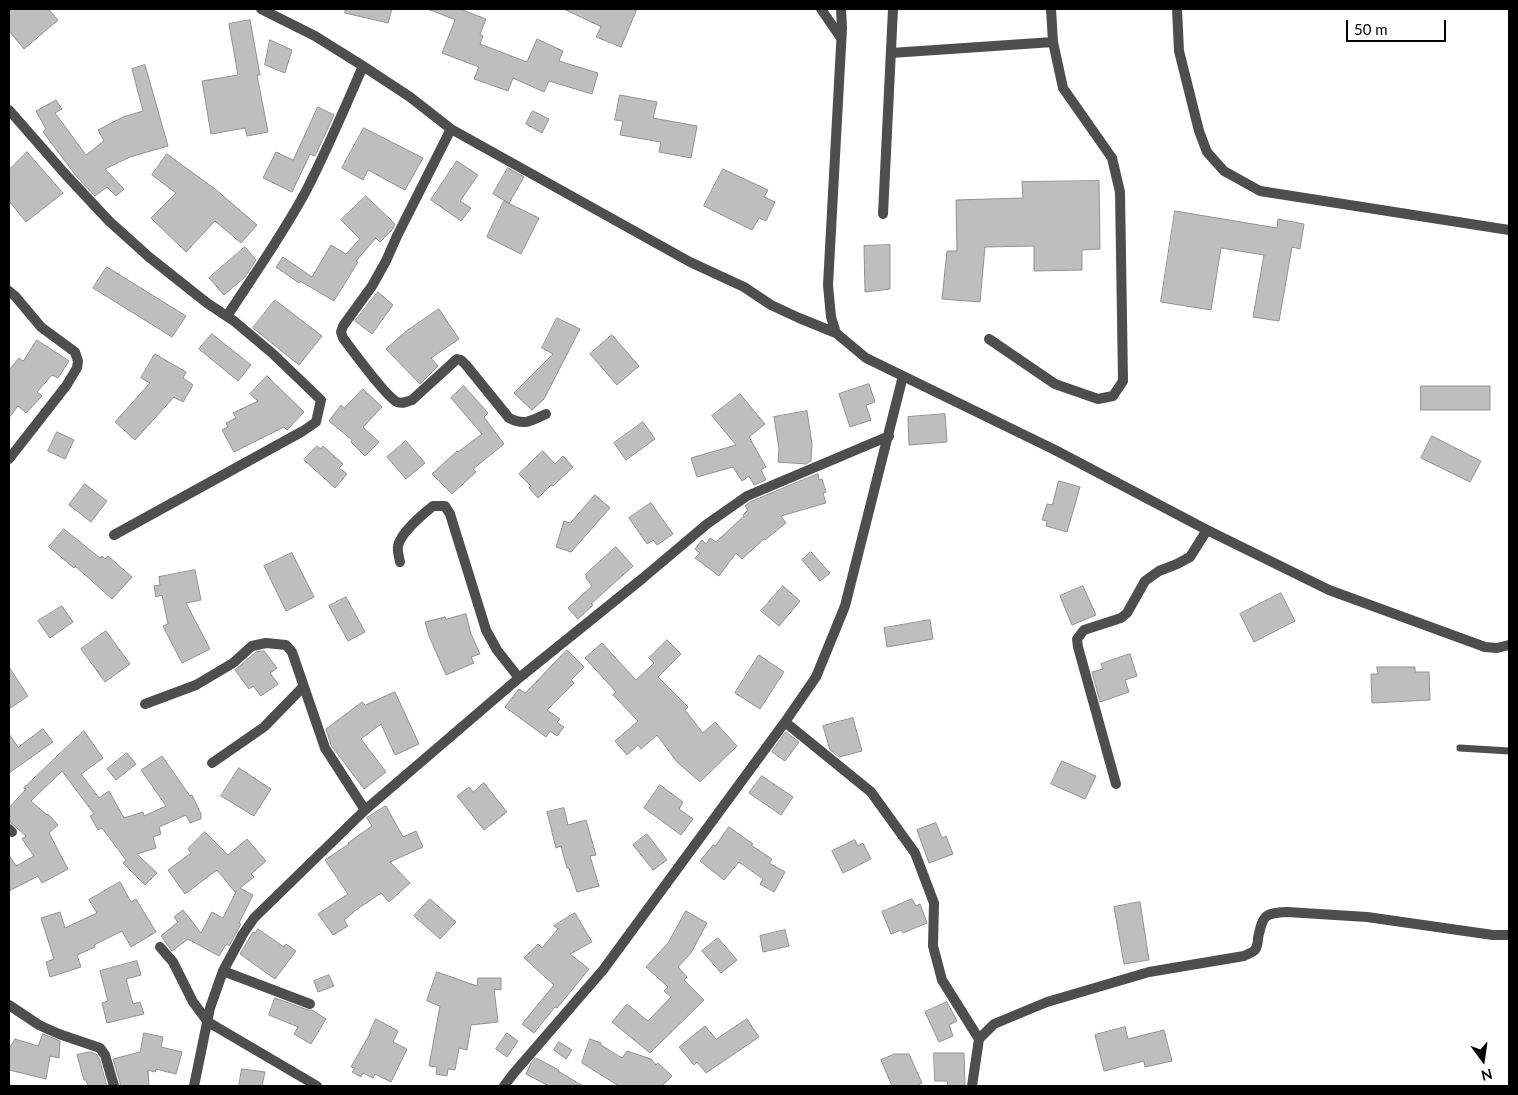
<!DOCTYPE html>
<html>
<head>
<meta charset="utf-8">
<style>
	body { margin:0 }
	#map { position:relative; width:1518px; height:1095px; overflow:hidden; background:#fff; font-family:Lato,sans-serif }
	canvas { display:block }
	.frame { position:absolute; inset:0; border:10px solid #000; pointer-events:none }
	.north { position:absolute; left:1458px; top:1035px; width:50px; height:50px; -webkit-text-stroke:4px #fff; paint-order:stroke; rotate:166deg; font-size:14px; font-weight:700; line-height:20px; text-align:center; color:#000 }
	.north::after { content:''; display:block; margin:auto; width:18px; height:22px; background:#000; clip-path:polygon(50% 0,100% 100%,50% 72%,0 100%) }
	.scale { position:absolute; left:1346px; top:20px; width:100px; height:22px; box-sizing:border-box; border:2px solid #000; border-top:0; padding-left:6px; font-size:15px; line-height:18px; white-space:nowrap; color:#000; -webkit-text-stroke:4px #fff; paint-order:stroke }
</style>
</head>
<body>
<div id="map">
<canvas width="1518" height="1095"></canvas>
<div class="frame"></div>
<div class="north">N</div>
<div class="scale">50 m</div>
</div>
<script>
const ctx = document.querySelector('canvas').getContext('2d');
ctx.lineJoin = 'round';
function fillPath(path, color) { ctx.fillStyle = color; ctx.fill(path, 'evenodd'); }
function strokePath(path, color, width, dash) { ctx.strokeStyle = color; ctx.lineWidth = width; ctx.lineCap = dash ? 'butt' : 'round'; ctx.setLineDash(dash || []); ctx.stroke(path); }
const building = new Path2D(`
	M12,9H48L58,20L24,49L9,31V12Z
	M346,9H392L388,23L345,13Z
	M428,9H460L486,19L480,34L483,36L480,44L527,62L537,39L563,51L559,61L598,73L592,94L549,81L544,92L513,78L508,91L474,79L479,67L442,53L455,20Z
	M564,9H637L621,47L596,37L601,27Z
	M250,20L260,75H257L268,132L247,136L245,128L211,134L202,81L238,75L229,24Z
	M270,40L292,50L285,73L265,65Z
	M145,65L168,146L130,157L105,169L124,189L116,196L107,187L95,196L77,177L43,132L46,129L36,111L56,100L62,109L55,113L86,155L104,141L98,130L123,117L143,111L132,69Z
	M620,95L657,102L653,118L697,126L691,158L659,152L661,142L620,135L623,121L615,120Z
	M318,107L334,115L315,156L310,154L292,192L263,178L276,152L293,160Z
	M533,111L549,119L542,133L526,124Z
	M364,128L423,158L405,190L368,170L363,180L342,168Z
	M27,152L63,193L26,222L9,201V170Z
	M167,154L215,189L257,225L241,243L215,221L186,252L151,218L176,193L152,175Z
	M457,161L478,175L460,201L471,208L461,221L431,200Z
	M508,168L524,177L509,203L493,194Z
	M723,169L768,190L764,197L775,202L766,221L759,218L752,230L704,206Z
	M1099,181L1100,249L1082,250V270L1034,271V246L985,247L980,302L942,299L947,251H957L956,200L1023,198L1022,182Z
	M366,196L395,224L392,230L380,242L376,238L356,261L358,262L334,301L300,281L299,283L276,267L283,257L312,277L331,245L346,254L360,239L341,220Z
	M504,201L539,218L521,254L487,237Z
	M1175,211L1277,228L1278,219L1304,224L1300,249L1292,247L1279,321L1253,317L1264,255L1221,248L1211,310L1161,302Z
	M890,245V289L865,292L864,246Z
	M245,247L256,260L244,278L224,295L209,278Z
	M107,267L186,316L172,337L93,288Z
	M378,292L393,305L372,334L355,321Z
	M275,300L322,336L299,365L253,328Z
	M439,309L459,339L431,358L438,366L420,384L386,349L405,332Z
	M557,318L580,329L544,399L532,410L514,393L553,354L542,348Z
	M212,334L251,365L238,381L199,349Z
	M612,335L639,366L617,385L590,354Z
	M37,340L69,361L58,378L52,375L37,392L42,396L26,413L18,406L9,418V370L19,358L23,361Z
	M155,354L186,372L183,378L193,385L183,402L174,397L135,440L115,422L150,383L141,378Z
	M267,376L304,412L287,430L284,427L234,452L222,430L228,427L226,423L236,418L233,413L258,401L250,394Z
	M869,384L875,402L866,405L871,420L850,427L839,394Z
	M464,386L488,413L484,417L504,444L473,469L476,472L452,494L432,474L457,451L458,452L482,434L451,398Z
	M1421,386H1490V410H1421Z
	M363,389L382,407L363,427L379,442L365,456L351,442L352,440L329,421L341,405L344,408Z
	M740,394L765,424L749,437L766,467L761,470L766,480L754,485L749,476L742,481L733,467L697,477L691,458L736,445L712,416Z
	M807,411L812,444L811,461L806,464L778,462L779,449L774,417Z
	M945,414L947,442L909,445L908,417Z
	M643,422L655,439L626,460L614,443Z
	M57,432L74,440L65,459L48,451Z
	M1432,436L1481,461L1470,482L1421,458Z
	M406,441L425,463L406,479L387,457Z
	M317,446L321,449L323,446L343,464L339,468L347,474L335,488L304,460Z
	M543,451L555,464L563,456L573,467L553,486L551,485L538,498L529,488L531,486L519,474Z
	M818,474L819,480L822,479L826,492L823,493L826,503L781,516L786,523L765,540L764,539L742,559L736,553L719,576L695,558L700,553L695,549L702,540L706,544L710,538L716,542L744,516L743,515L748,510L745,506L750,502Z
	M1059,481L1080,487L1067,532L1046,526L1047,521L1042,520L1047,504L1052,505Z
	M85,484L107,501L91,522L69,505Z
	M595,495L610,508L571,552L556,547L564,521L570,523Z
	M651,503L673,534L657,545L653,540L647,544L629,518Z
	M64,529L100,558L102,556L105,559L108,556L132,577L112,599L75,566L74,568L49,547Z
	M616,547L633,566L591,604L593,605L578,619L568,608L592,586L586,578V574Z
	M811,552L830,573L820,581L802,560Z
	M292,553L314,597L286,611L264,566Z
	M195,570L201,600L186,603L210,649L182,663L163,626L168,624L162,595L156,597L154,586L160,585L159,577Z
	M783,586L800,601L779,626L761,611Z
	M1083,586L1096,615L1072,625L1060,596Z
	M1281,593L1295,621L1254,642L1240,614Z
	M346,597L365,632L348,641L329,606Z
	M62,606L73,622L50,638L38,621Z
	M466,614L471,634L480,654L471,657L474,663L446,675L429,636L425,622L445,617L446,619Z
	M930,620L933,639L887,647L884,628Z
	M106,631L130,664L105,682L81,649Z
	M667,640L681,654L658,677L688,707L685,710L703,733L715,722L737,746L700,782L677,762L657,735L641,749L638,745L627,755L615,741L638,721L613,695L616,692L585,658L602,643L636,680L654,663L649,658Z
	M567,650L584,667L571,680L574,683L547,710L560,719L557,722L564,727L557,736L550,731L546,737L505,707L519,689L525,693Z
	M264,651L277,668L270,673L278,684L261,696L253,686L249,689L235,670L256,652Z
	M1130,654L1137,676L1125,680L1129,692L1100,702L1092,672L1103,669L1101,664Z
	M759,655L784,672L760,709L735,693Z
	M9,667L28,696L9,709Z
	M1377,667H1415V672H1429L1430,700L1372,703L1371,674H1378Z
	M395,692L419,744L395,755L381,724L361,739L386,772L364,789L331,745L326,729L362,702L365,705Z
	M853,718L862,751L839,757L830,750L823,726Z
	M43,729L53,742L9,773V734L18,747Z
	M84,731L103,758L81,774L99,798L109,791L124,818L143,812L144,816L166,806L141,770L162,756L190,796L192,795L201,814V819L190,823L186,815L159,827L161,834L153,837L156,848L137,854L157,873L145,885L123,863L126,860L102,828L98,830L90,816L94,814L62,771L31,801L47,815L48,814L58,825L49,833L68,869L42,883L38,876L9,891V855L16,866L34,856L22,839L26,836L9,821V808L26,789L24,788Z
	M786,732L799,742L785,761L772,752Z
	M127,753L136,764L116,780L107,769Z
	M1062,761L1096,776L1085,799L1051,784Z
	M239,768L271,789L254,816L221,796Z
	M762,776L793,797L781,815L749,793Z
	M484,783L507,812L484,830L457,796L469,787L473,792Z
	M660,785L683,802L679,809L693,819L681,835L644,808Z
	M386,806L403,837L416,831L423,847L390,862L410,883L389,902L381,893L353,912V913L344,920L348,926L333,935L318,914L348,894L325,860L349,844L348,843L372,826L367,818Z
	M564,808L568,825L586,820L596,855L590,856L599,886L577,892L569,868H567L561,846L556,848L547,812Z
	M936,823L942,838L946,836L953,854L929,863L917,830Z
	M729,827L753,844L751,845L772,859L769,863L785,872L774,892L760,884L763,879L739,862L724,880L700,861L713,845L715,846Z
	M205,832L228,855L247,839L266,861L251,874L254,877L240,888L253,895L239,923L241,924L229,946L226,944L219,956L188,939L172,951L161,936L178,922L174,917L183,910L201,933L212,912L223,918L237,890L235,892L217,870L185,894L168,870L191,853L188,849Z
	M647,834L667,860L653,870L633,845Z
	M855,840L858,846L863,843L871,859L843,873L832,851Z
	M120,882L131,902L136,899L156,932L131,947L122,931L94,945L95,947L77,955L81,967L50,977L46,962L54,959L41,918L60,912L65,928L97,913L89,900Z
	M430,899L456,922L440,939L414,916Z
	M912,899L916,906L920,904L927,923L903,933L901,930L891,934L882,912Z
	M1140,902L1149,960L1124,964L1114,907Z
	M686,911L707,923L691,953L678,967L687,977L684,980L704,1000L650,1053L612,1022L627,1004L648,1021L671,997L664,991L668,987L646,967L668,943Z
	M575,913L592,942L570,954L589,969L557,1008L555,1007L534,1033L522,1024L554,985L524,958L538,944L542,948L558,929L554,926Z
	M258,929L284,947L286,944L296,951L275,979L240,954L253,932L255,933Z
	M785,930L789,946L763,952L760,936Z
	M718,938L737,960L721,973L702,951Z
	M137,961L141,975L126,979L133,1004L140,1002L144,1014L107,1023L102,1003L108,1001L100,971Z
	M437,972L477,986L478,978H501V990L494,989L498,1022L471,1025L467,1050L459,1048L455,1070L448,1069L447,1076L436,1074L437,1067L429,1066L440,1006L427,1001Z
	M329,975L334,986L318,992L314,981Z
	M275,998L308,1010H312L326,1019L311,1044L294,1034L298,1027L269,1015Z
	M947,1002L957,1021L949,1025L953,1036L939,1042L925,1012Z
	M376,1019L398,1031L393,1042L407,1049L391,1082L375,1074L373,1078L363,1073L361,1077L352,1072L355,1068L351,1067L371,1032H370Z
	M747,1019L759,1037L706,1073L697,1062L694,1065L679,1047L705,1026L716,1039Z
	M1125,1027L1128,1039L1164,1030L1172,1061L1145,1067L1144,1061L1104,1071L1095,1035Z
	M144,1033L163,1037L161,1047L182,1052L176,1074L156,1069L155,1072L148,1070L149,1086H121L113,1059L140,1052Z
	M507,1033L518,1041L507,1057L496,1049Z
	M43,1034L60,1041L59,1058L50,1056L46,1079L9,1070V1049L15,1039L38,1046Z
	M590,1039L601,1043V1045L622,1058L627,1051L651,1059L656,1065L658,1063L672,1076L662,1086H619L582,1063Z
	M559,1042L572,1050L566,1059L554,1050Z
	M90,1052L96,1054L99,1058L107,1086H88L86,1080H84L77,1055Z
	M934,1053H964L965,1086H947L948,1081H935Z
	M895,1054H909L922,1083L915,1086H892L881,1060Z
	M536,1058L559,1070L558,1071L583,1086H549L526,1074L531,1063Z
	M242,1069L265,1072L262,1086H239Z`);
fillPath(building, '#bebebe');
strokePath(building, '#929292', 1);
strokePath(new Path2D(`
	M1460,748L1509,751`), '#4e4e4e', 7);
strokePath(new Path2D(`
	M261,9L315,36L363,66L410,97L451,129L690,262L744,287L771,305L799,318L836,333
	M821,9L841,38
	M841,9L842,28L828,285L831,317L836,333L866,358L1055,450L1207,530L1329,590L1485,647L1497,648L1509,645
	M1177,9L1179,51L1199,131L1207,152L1224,171L1260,191L1509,230
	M891,53L1053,42
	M9,110L66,175L109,221L149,257L207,303L234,321L272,353L321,400L316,422L303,431L114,535
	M451,129L397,236L386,261L372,286L343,326L341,332L343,338C352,350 386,397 397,402C403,404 407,402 412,400L457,359L461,360L466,365L509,418C525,426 531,421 546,414
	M883,214L893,9
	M9,291L15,296L41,327L75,352L78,361L77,368L66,386L9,459
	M227,316C254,275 283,234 306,191C327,150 345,108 363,66
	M989,339L1055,384L1098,399L1113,396L1123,381L1120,192L1112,158L1063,88L1053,42L1051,9
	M400,562C399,557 397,550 398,546C401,532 422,515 433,506H445L450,514L486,630L497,650L519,678
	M145,704L196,685L233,663L252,646L266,643L286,645L292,652L325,748L365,810
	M785,722L871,792L915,853L934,903L933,946L942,980L979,1039
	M212,763L264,727L303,687
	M1116,784L1078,647L1077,639L1084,630L1121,618L1127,613L1145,581L1159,571L1177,564L1190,557L1207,530
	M9,829L12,832
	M160,947L173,962L193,1002L208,1022L317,1086
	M223,971L310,1004
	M9,1005L39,1025L59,1034L100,1048L105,1055L114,1086
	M194,1086L210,1008L223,971L243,934L254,918L365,810L519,678L643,578L707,524L747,496L889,436
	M504,1086L513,1074L603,970L785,722L816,677L845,606L903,376
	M972,1086L979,1039L994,1024L1047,1002L1149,972L1244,956C1248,954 1252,953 1255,950C1257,947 1258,942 1258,938C1263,916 1263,913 1287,912L1367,917L1493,935H1509`), '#4e4e4e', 10);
</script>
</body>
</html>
